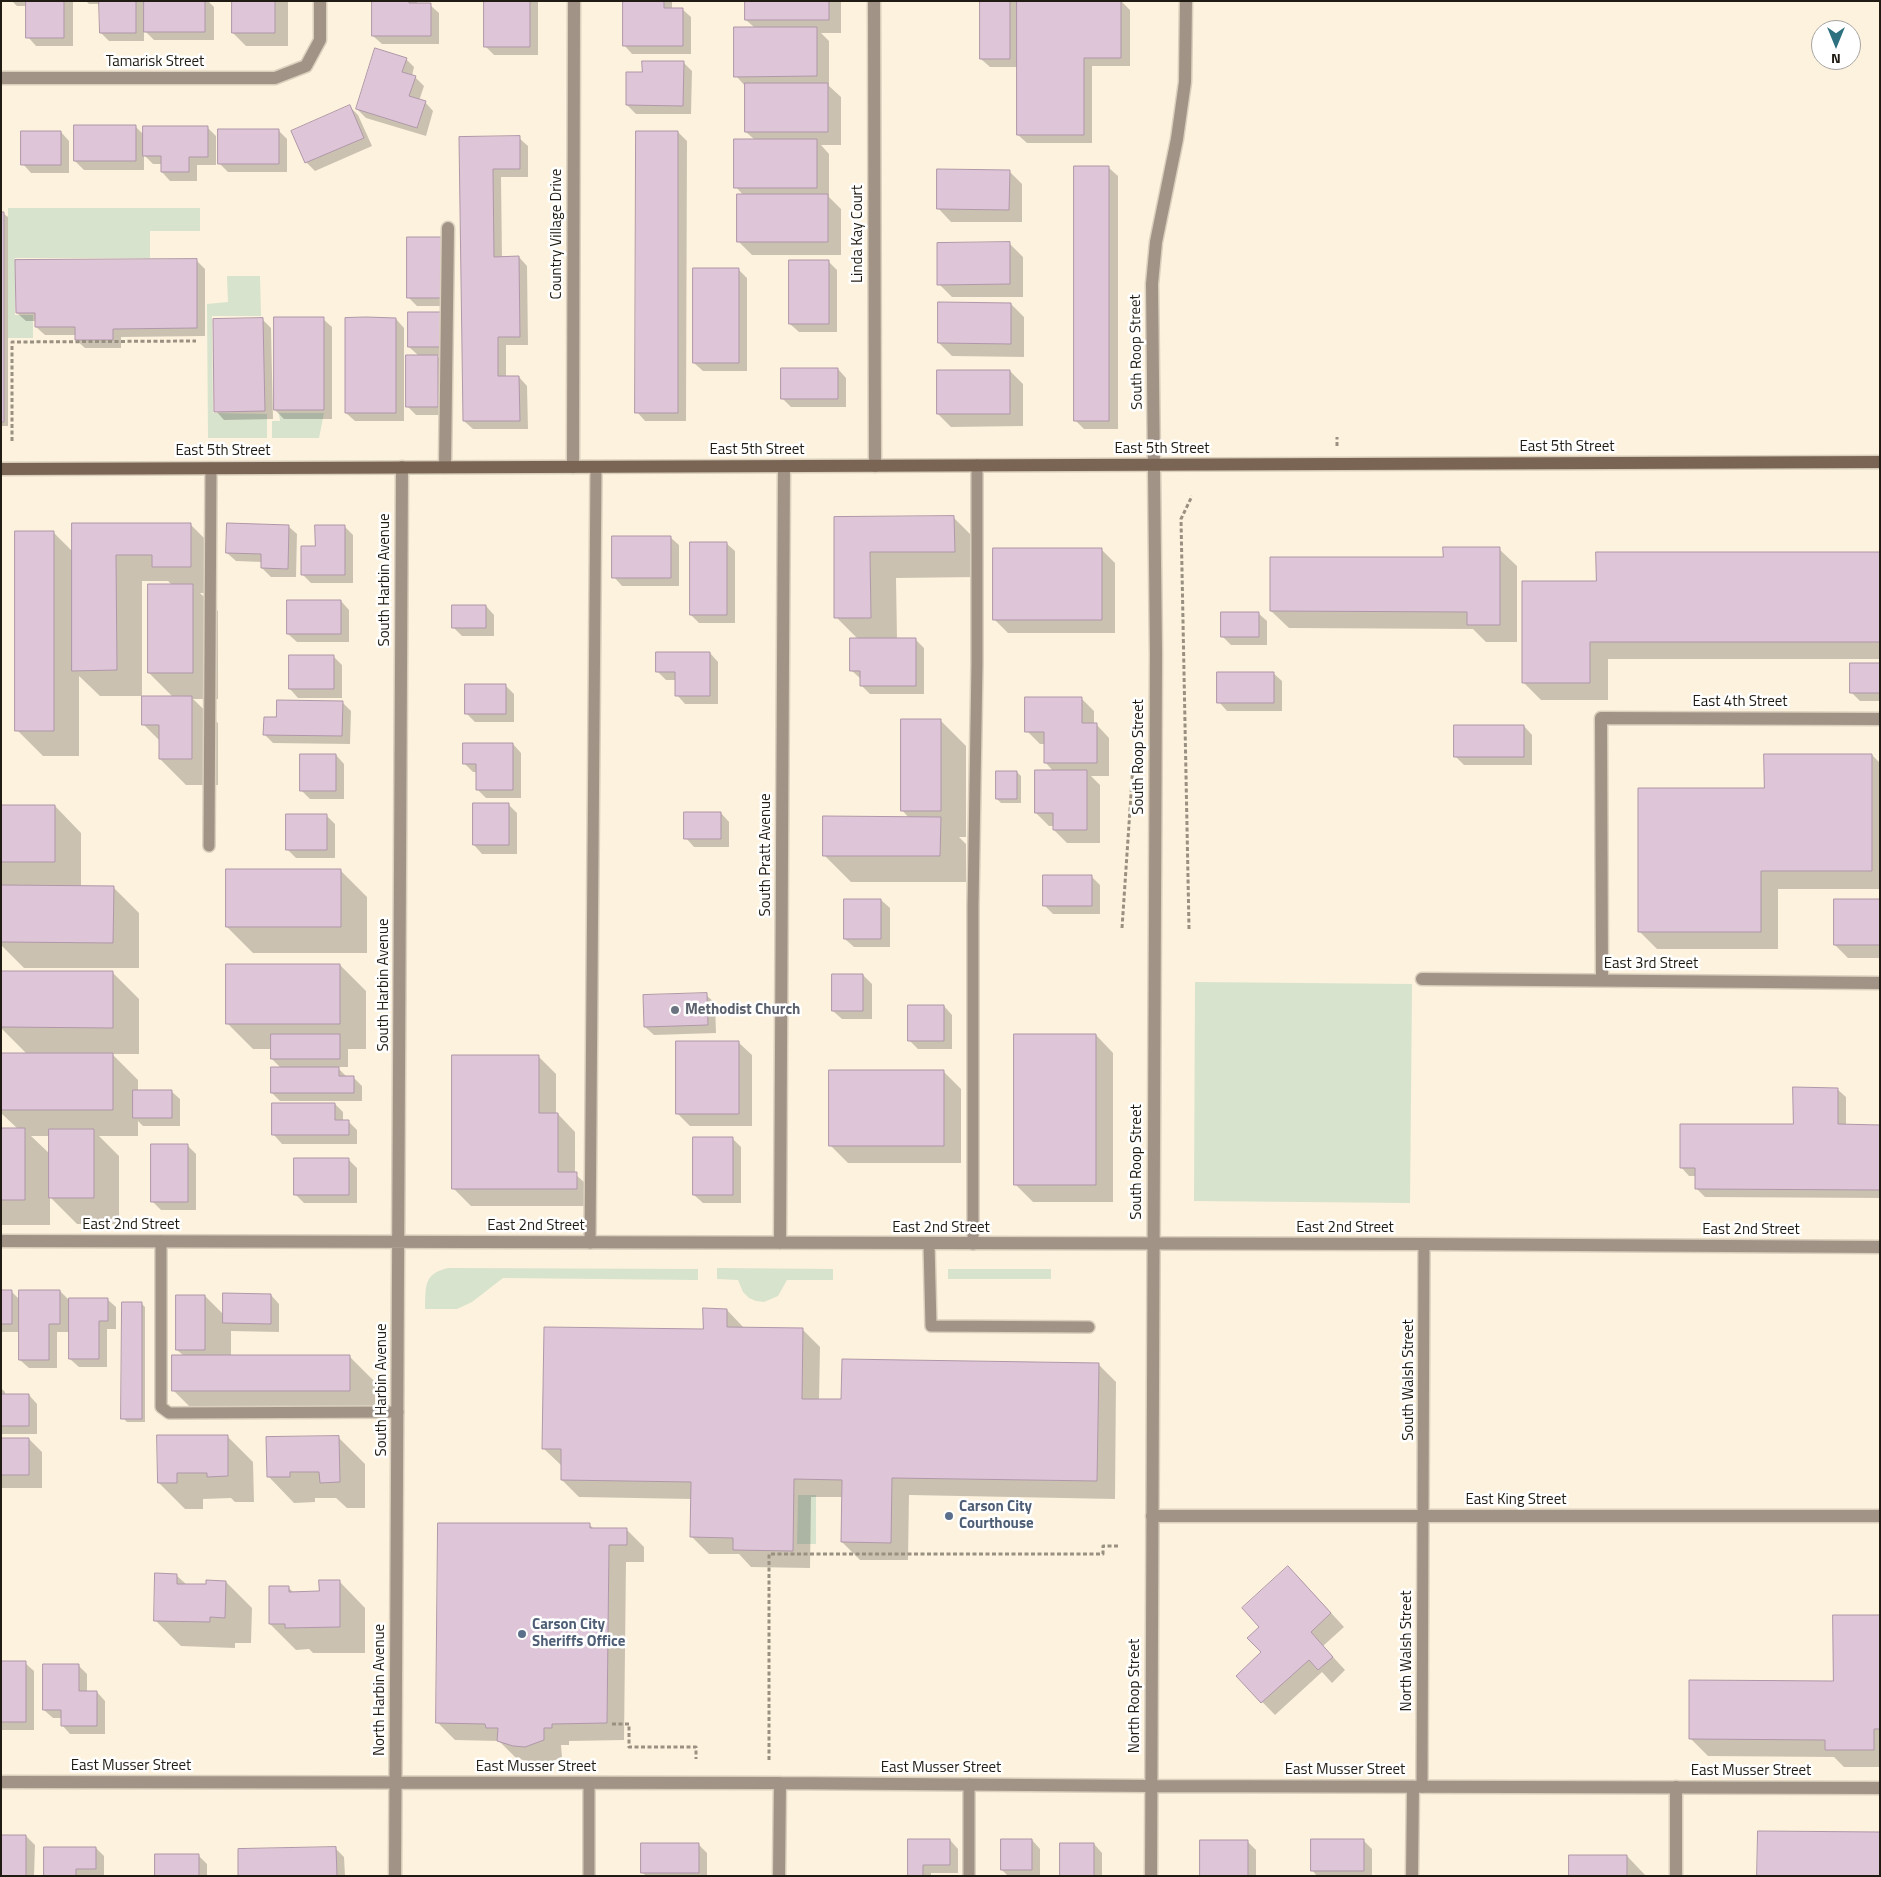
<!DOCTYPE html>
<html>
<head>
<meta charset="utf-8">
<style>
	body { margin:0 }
	#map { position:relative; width:1881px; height:1877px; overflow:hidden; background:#fdf2dd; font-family:"Titillium Web",sans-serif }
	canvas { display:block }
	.frame { position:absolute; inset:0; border:2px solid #211c13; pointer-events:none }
	.north { position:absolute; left:1811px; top:20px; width:50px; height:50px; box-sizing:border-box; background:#fff; border:1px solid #a6a4a1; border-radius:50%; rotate:180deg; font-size:14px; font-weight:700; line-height:20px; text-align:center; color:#211c13 }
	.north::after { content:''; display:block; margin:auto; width:18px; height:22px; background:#2d7181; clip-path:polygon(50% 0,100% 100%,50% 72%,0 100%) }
</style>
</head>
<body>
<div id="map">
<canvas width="1881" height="1877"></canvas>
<div class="frame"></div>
<div class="north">N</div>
</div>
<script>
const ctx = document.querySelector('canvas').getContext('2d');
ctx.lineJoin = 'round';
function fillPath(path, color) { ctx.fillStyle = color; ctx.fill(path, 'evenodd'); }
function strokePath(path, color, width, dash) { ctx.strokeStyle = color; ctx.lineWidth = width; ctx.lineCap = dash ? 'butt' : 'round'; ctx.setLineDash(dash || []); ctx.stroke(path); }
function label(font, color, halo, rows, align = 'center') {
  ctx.font = font + ' "Titillium Web",sans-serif'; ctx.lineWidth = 5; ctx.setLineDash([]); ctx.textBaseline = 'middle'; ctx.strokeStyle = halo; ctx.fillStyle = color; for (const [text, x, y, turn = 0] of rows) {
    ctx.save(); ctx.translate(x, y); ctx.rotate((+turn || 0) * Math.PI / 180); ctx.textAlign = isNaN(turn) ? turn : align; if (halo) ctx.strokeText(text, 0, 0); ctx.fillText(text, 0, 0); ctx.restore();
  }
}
fillPath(new Path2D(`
	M8,208H200V231H150V258H15V315H33V338H8Z
	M227,276H260L261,316H212L213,413L267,414V438H208L207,304L228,302Z
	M279,413H324L319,438H272V421H280Z
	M1195,982L1412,984L1410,1203L1194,1201Z
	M448,1268L698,1269V1280L503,1278L472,1302L457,1309H425C426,1286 423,1274 448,1268Z
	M717,1268L833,1269V1280H787L778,1296L764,1302L756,1301L749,1298L743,1292L738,1280L717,1279Z
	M948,1269H1051V1279H948Z
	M798,1495H816V1544H797Z`), '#d7e3cc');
fillPath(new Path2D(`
	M12,1H73V46H36L28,37V6H17Z
	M86,1H208L214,7V40H154L144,30V41H109L101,33V4H89Z
	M233,1H288V46H246L233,33Z
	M373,1H417V5H430L439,13V44H382L373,36Z
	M486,1H538V55H494L486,47Z
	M624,1H672V9H682L691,17V54H632L624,45Z
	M746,1H841V33H821L829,41V86L841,97V145H821L829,154V197L841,209V255H752L739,242L744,196L736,187L755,140L746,132V87L736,76L755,28L746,20Z
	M981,1H1121L1130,10V66H1092V143H1027L1018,135V67H990L981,59Z
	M406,59L414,67L412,76L415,77L424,86L419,101L425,102L433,111L426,136L366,118L357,109Z
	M683,62L692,71L691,114H636L627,105L643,73Z
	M350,107L358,115L372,146L315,171L306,162Z
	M135,126L145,136L207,127L216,136V165H197V181H170L162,172V164H153L144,155V170H84L75,161Z
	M279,131L287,139V172H228L219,163Z
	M61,132L69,141V173H31L23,164Z
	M678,132L687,141L686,421H645L637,412Z
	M460,138H519L528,146V177H501L502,258L519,257L527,266L528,345H506V377H519L527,386L528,429H473L464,421Z
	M1109,168L1118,176V429H1084L1075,420Z
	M1009,171L1022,184V222H951L938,208Z
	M1,214H4L8,217V426H1Z
	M1010,244L1023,257V297H952L939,284Z
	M452,246V306H417L408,297Z
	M196,260L205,269V336L121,337V348H85L76,340V335H45L36,327V321H26L17,313Z
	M828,261L837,270V332H799L790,324Z
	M738,269L747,278V371H703L694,363Z
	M1011,304L1024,317V357L952,356L939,343Z
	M409,313L451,355H436L446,365V415H416L408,407L419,356L409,347Z
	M323,319L332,327V419H284L275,410Z
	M396,319L404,328V421H355L346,413Z
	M263,320L271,328L273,419L224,420L216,411Z
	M838,369L846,378V407H791L782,398Z
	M1010,371L1023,384V426L951,427L938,414Z
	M954,518L980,544V577L896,578L897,639H915L924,648V694H870L861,685V679L851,670L858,639L836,617L835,519Z
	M190,524L216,550L217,593H200L218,611V699H193L218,723V785H186L160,759V741L143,724L173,697L149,673L172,585L168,581H142V696H100L79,676V756H43L17,730L53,532L73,552Z
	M288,526L297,534L296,577H271L262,568V562L236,561L227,553Z
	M345,527L353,535V583H311L303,575L316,547Z
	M670,537L679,545V586H622L614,577Z
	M726,543L735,551V623H699L691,615Z
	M1101,549L1115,563V633H1008L995,620Z
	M1499,549L1517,566V642H1486L1473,629L1289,628L1271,611L1445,558Z
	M1880,553V659H1608V700H1541L1523,682L1597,582Z
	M341,601L349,610V642H297L288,634Z
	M486,606L494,615V636H462L453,627Z
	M1258,613L1267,621V645H1231L1223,637Z
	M710,653L718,662V704H685L677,695V680H666L657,671Z
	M334,657L342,665V698H298L290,689Z
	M1880,664V701H1860L1851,692Z
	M1273,673L1282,681V711H1227L1219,702Z
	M505,685L514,694V722H475L466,713Z
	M1081,698L1094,711V724H1096L1109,738V776H1091L1100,785V843H1067L1054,830V826H1049L1036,813L1054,772L1045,762V744H1040L1027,731Z
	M342,702L351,711L350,744L273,743L265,735L278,718Z
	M940,720L966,746V837H959L966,844V882H851L825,856L909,818L902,810Z
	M1524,726L1532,735V765H1464L1455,756Z
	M513,744L521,753V798H486L477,789V772H473L464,763Z
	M336,755L344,764V799H310L301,790Z
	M1872,755L1880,763V889H1778V949H1657L1639,931L1766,789Z
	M1017,772L1021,776V803H1001L997,799Z
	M508,804L517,813V854H482L474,845Z
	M1,806H55L81,833V887H113L139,913V968H24L1,945Z
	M721,813L729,822V847H694L686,838Z
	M326,815L335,824V858H296L287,849Z
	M341,871L367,897V953H253L227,927Z
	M1091,876L1100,885V914H1053L1045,906Z
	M881,900L890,908V947H854L845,939Z
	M1880,900V958H1848L1835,945Z
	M340,965L366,991V1049H348V1067H337L347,1077H353L362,1086V1101H280L272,1093L281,1068L272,1059V1049H253L227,1023Z
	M1,972L113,973L139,999V1054H112L138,1080V1091H171L180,1099V1126H143L138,1121V1136H99L119,1156V1224H77L50,1197V1225H1V1129H18L1,1113V1054H27L1,1028ZM31,1136H51V1155Z
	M863,975L872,984V1019H842L833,1011Z
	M706,995L715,1003L716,1033L654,1035L645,1027Z
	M944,1006L952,1015V1049H918L909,1040Z
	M1096,1035L1113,1053V1202H1033L1015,1184Z
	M738,1042L752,1055V1126H690L677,1113Z
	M538,1056L556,1074V1114H558L575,1132V1174L594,1191V1206H471L453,1188Z
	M943,1071L961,1089V1163H848L830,1145Z
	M1837,1089L1846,1097V1126H1880V1198L1705,1197L1696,1188V1176H1689L1681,1167L1794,1126Z
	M335,1104L343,1112V1121H348L357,1130V1144H282L274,1135Z
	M732,1138L741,1147V1203H703L694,1195Z
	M188,1146L196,1154V1210H161L152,1201Z
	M348,1159L357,1168V1203H304L296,1195Z
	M1,1291H11L20,1300L60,1291L70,1301L107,1299L116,1307V1329H107V1367H79L70,1359V1332H57V1368H29L20,1360V1332H1Z
	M271,1295L279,1304V1332L231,1331V1356H349L375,1382V1416H199L173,1390L184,1356L177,1350L205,1296L224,1315Z
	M141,1303L145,1307V1422H127L123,1418Z
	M727,1310L744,1328L803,1330L820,1347L819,1400L842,1401L1099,1365L1116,1382L1115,1499L909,1495L908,1560H860L842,1542L843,1497H811L810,1568L751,1567L739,1554H709L691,1536L692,1499L579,1497L562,1480V1466L543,1448L704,1330Z
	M1,1388L5,1392V1395H29L37,1404V1434H1Z
	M227,1436L253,1462L254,1502H235L231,1498L203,1499V1509H185L159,1483Z
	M339,1438L365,1464V1508H347L336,1498H315V1502L294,1503L268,1476Z
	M1,1439H29L42,1452V1488H1Z
	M589,1524L594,1529H626L644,1547V1562H626L624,1740L569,1741V1745H561L562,1757L549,1763L537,1764L516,1758L499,1741L455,1740L438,1723Z
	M176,1575L187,1585L207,1586L226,1582L252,1608L251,1643H235V1648L181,1646L155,1620Z
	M1301,1580L1344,1627L1323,1646L1345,1670L1332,1683L1322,1672L1275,1715L1237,1676L1263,1653L1261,1627Z
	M339,1581L365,1608V1653H313L309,1649L296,1650L270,1624L289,1588L294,1593L320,1592Z
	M1880,1616V1767H1844L1834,1757L1708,1756L1690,1738L1834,1682Z
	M1,1663H25L34,1671V1730H1Z
	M78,1665L87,1674V1692H97L105,1701V1734H70L62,1725V1718H53L44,1710Z
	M26,1836L35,1845L34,1876H1Z
	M950,1840L958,1849V1873H931V1876H909Z
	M1032,1840L1040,1849V1876H1008L1002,1870Z
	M1363,1840L1372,1849V1876H1317L1312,1870Z
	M1247,1841L1256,1850V1876H1202Z
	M1094,1844L1102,1853V1876H1061Z
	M699,1845L707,1853V1876H646L642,1872Z
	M96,1848L104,1856V1876H45Z
	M336,1849L344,1857L345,1876H240Z
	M198,1855L207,1864V1876H156Z
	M1627,1856L1646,1876H1571Z`), '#0003');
const building = new Path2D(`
	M26,1H64V38H26Z
	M99,1H136V33H100Z
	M144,1H205V32H144Z
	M232,1H275V33H232Z
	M372,1H409V3H431V36H372Z
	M484,1H530V47H484Z
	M623,1H664V8H683V46H623Z
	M745,1H829V20H745Z
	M980,1H1010V59H980Z
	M1017,1H1121V58H1084V135H1017Z
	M734,27H817V76L734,77Z
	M375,48L407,58L402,72L416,76L409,96L426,101L417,128L356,109Z
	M642,61H684L683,106L626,105V72H642Z
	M745,83H828V132H745Z
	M350,105L364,138L305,163L291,131Z
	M74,125H136V161H74Z
	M143,126H208V157H189V172H161V156H143Z
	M218,129H279V164H218Z
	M21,131H61V165H21Z
	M636,131H678V413H635Z
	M520,136V169H493L494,257L519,256L520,337H498V376H519L520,421H463L459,137Z
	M734,139H817V188H734Z
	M1074,166H1109V421H1074Z
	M937,169L1010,170L1009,210L937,209Z
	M737,194H828V242H737Z
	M1,212H4V422H1Z
	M407,237H444V298H407Z
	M1010,242V284L937,285V243Z
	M197,259V328L113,329V340H75V327H35V313H16L15,260Z
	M789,260H829V324H789Z
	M693,268H739V363H693Z
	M938,302L1011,303V344L938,343Z
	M408,312H443V347H408Z
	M274,317H324V410H274Z
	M366,317L396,318V413H345V318Z
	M263,318L265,411L214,412L213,319Z
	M406,355H438V407H406Z
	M781,368H838V399H781Z
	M937,370H1010V414H937Z
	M954,516L955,552H870L871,618H834V517Z
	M72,523H191V567H152V555H116L117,670L72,671Z
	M227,523L289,525L288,569L261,568V554L226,553Z
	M315,525H345V575H301V546H315Z
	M15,531H54V731H15Z
	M612,536H671V578H612Z
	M690,542H727V615H690Z
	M1443,547H1500V625H1467V612L1270,611V557H1443Z
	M993,548H1102V620H993Z
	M1596,552H1880V642H1590V683H1522V581H1596Z
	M148,584H193V673H148Z
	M287,600H341V634H287Z
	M452,605H486V628H452Z
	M1221,612H1259V637H1221Z
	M850,638H916V686H860V671H850Z
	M656,652H710V696H675V672H656Z
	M289,655H334V689H289Z
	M1850,663H1880V693H1850Z
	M1217,672H1274V703H1217Z
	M465,684H506V714H465Z
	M142,696H192V759H159V725H142Z
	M1025,697H1082V723H1097V763H1044V732H1025Z
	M277,700L343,701L342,736L263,735L264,717H276Z
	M901,719H941V811H901Z
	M1454,725H1524V757H1454Z
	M463,743H513V790H476V764H463Z
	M300,754H336V791H300Z
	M1764,754H1872V871H1761V932H1638V788H1764Z
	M1035,770H1087V830H1053V813H1035Z
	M996,771H1017V799H996Z
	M473,803H509V845H473Z
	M1,805H55V862H1Z
	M684,812H721V839H684Z
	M286,814H327V850H286Z
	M823,816L941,817L940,856H823Z
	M226,869H341V927H226Z
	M1043,875H1092V906H1043Z
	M1,885L114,886L113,943L1,942Z
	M844,899H881V939H844Z
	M1834,899H1880V945H1834Z
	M226,964H340V1024H226Z
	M1,971H113V1028L1,1027Z
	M832,974H863V1011H832Z
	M707,993L708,1025L644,1027L643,995Z
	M908,1005H944V1041H908Z
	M271,1034H340V1059H271Z
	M1014,1034H1096V1185H1014Z
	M676,1041H739V1114H676Z
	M1,1053H113V1110H1Z
	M452,1055H539V1113H558V1172H577V1189H452Z
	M271,1067H339V1076H354V1093H271Z
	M829,1070H944V1146H829Z
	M1793,1087L1838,1088V1124L1880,1125V1190L1695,1189V1168H1680V1124H1793Z
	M133,1090H172V1118H133Z
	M272,1103H335V1120H349V1135H272Z
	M1,1128H25V1200H1Z
	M49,1129H94V1198H49Z
	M693,1137H733V1195H693Z
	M151,1144H188V1202H151Z
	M294,1158H349V1195H294Z
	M1,1290H12V1324H1Z
	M19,1290H60V1324H49V1360H19Z
	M223,1293L271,1294V1324L223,1323Z
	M176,1295H205V1350H176Z
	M69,1298H108V1321H99V1359H69Z
	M122,1302H142V1419H121Z
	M703,1308L727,1309V1327L803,1328L802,1399H841L842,1359L1099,1363L1097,1481L892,1478L891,1543L841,1542L842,1480L794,1479L793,1551L733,1550V1538L690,1537L691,1482L561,1480V1449H542L544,1327L703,1329Z
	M172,1355H350V1391H172Z
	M1,1394H29V1426H1Z
	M157,1435H228V1476L207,1477V1473H177V1483H158Z
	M339,1436L340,1482L320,1483L319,1472H290V1477H267L266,1437Z
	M1,1438H29V1475H1Z
	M438,1523H590V1528H627V1545H609L607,1723L552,1724V1728H544V1740L525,1747L513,1746L497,1741L498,1728H486L485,1724L436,1723Z
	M1288,1566L1331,1613L1311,1632L1333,1657L1318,1670L1309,1660L1261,1703L1236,1676L1261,1652L1247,1638L1259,1627L1242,1608Z
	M155,1573L177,1574V1584H206V1580L226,1581L225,1618L210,1617V1622L154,1621Z
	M319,1580H340V1627L285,1628V1624H269V1586H289V1592L319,1591Z
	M1833,1615H1880V1729H1874V1750H1825V1740L1689,1739V1680L1833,1681Z
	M1,1661H26V1722H1Z
	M43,1664H79V1691H97V1726H61V1710H43Z
	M1758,1831L1880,1832V1876H1757Z
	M1,1835H26V1876H1Z
	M908,1839H950V1865H923V1876H908Z
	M1001,1839H1032V1870H1001Z
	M1311,1839H1364V1871H1311Z
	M1200,1840H1248V1876H1200Z
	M641,1843H699V1873H641Z
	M1060,1843H1094V1876H1060Z
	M44,1847H96V1869H76V1876H44Z
	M336,1847L337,1876H238V1849Z
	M155,1854H199V1876H155Z
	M1569,1855H1627V1876H1569Z`);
fillPath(building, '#dec5d7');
strokePath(building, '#af97a8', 1);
const service = new Path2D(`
	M209,846L211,468
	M161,1241V1407L169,1413L398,1412
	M590,1243L596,467
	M929,1244L931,1326L1089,1327
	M973,1244V906L977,664V465
	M969,1784V1876
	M1422,1787L1424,1244
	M589,1876V1783`);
const minor = new Path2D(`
	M874,1L875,466
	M1,78H275L306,66L320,40V1
	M445,467L448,228
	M573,467L574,1
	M1422,979L1880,983
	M1602,980L1601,718L1880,719
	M1,1241L1424,1244L1880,1247
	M780,1243L784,466
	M1152,1516H1880
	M1,1782L780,1783L1151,1786
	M395,1876L402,467
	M779,1876L780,1783
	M1412,1876L1413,1787
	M1676,1876V1787`);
const tertiary = new Path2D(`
	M1151,1786L1880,1788
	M1151,1876L1156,654L1152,284L1156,242L1177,139L1185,82L1186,1`);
const secondary = new Path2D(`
	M1,469L1880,462`);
strokePath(service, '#dad0bd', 14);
strokePath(minor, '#dad0bd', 15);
strokePath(tertiary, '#dad0bd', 15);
strokePath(secondary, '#dad0bd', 15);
strokePath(new Path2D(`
	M12,441V342L196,341
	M1337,446V437
	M1122,928L1133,765
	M1189,929L1181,519L1192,496
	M612,1724H629V1747H696V1759
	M769,1760V1554H1103V1546H1120`), '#999081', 3, [4, 2.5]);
strokePath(service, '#a29387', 11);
strokePath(minor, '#a29387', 12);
strokePath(tertiary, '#a29387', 12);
strokePath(secondary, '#7a6554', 12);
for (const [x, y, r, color] of [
	[675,1010,5,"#6b7280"],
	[949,1516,5,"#5c6f8a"],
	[522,1634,5,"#5c6f8a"]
]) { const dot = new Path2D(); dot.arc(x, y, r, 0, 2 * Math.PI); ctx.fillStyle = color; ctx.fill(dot); strokePath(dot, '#fff', 2); }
label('15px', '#211c13', '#fff', [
	["Tamarisk Street",155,62],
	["Country Village Drive",557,234,-90],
	["Linda Kay Court",858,234,-90],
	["South Roop Street",1137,352,-91],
	["East 5th Street",1567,447],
	["East 5th Street",1162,449],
	["East 5th Street",757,450],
	["East 5th Street",223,451],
	["South Harbin Avenue",385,580,-90],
	["East 4th Street",1740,702],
	["South Roop Street",1139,757,-90],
	["South Pratt Avenue",766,855,-90],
	["East 3rd Street",1651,964],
	["South Harbin Avenue",384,985,-90],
	["South Roop Street",1137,1162,-90],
	["East 2nd Street",131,1225],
	["East 2nd Street",536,1226],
	["East 2nd Street",941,1228],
	["East 2nd Street",1345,1228],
	["East 2nd Street",1751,1230],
	["South Walsh Street",1409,1380,-90],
	["South Harbin Avenue",382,1390,-90],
	["East King Street",1516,1500],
	["North Walsh Street",1407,1651,-90],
	["North Harbin Avenue",380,1690,-90],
	["North Roop Street",1135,1696,-90],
	["East Musser Street",131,1766],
	["East Musser Street",536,1767],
	["East Musser Street",941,1768],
	["East Musser Street",1345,1770],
	["East Musser Street",1751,1771]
]);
label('bold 15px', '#5b616d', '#fff', [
	["Methodist Church",685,1010]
], 'left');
label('bold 15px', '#4e5e75', '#fff', [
	["Carson City",959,1507],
	["Courthouse",959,1524],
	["Carson City",532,1625],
	["Sheriffs Office",532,1642]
], 'left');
</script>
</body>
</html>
